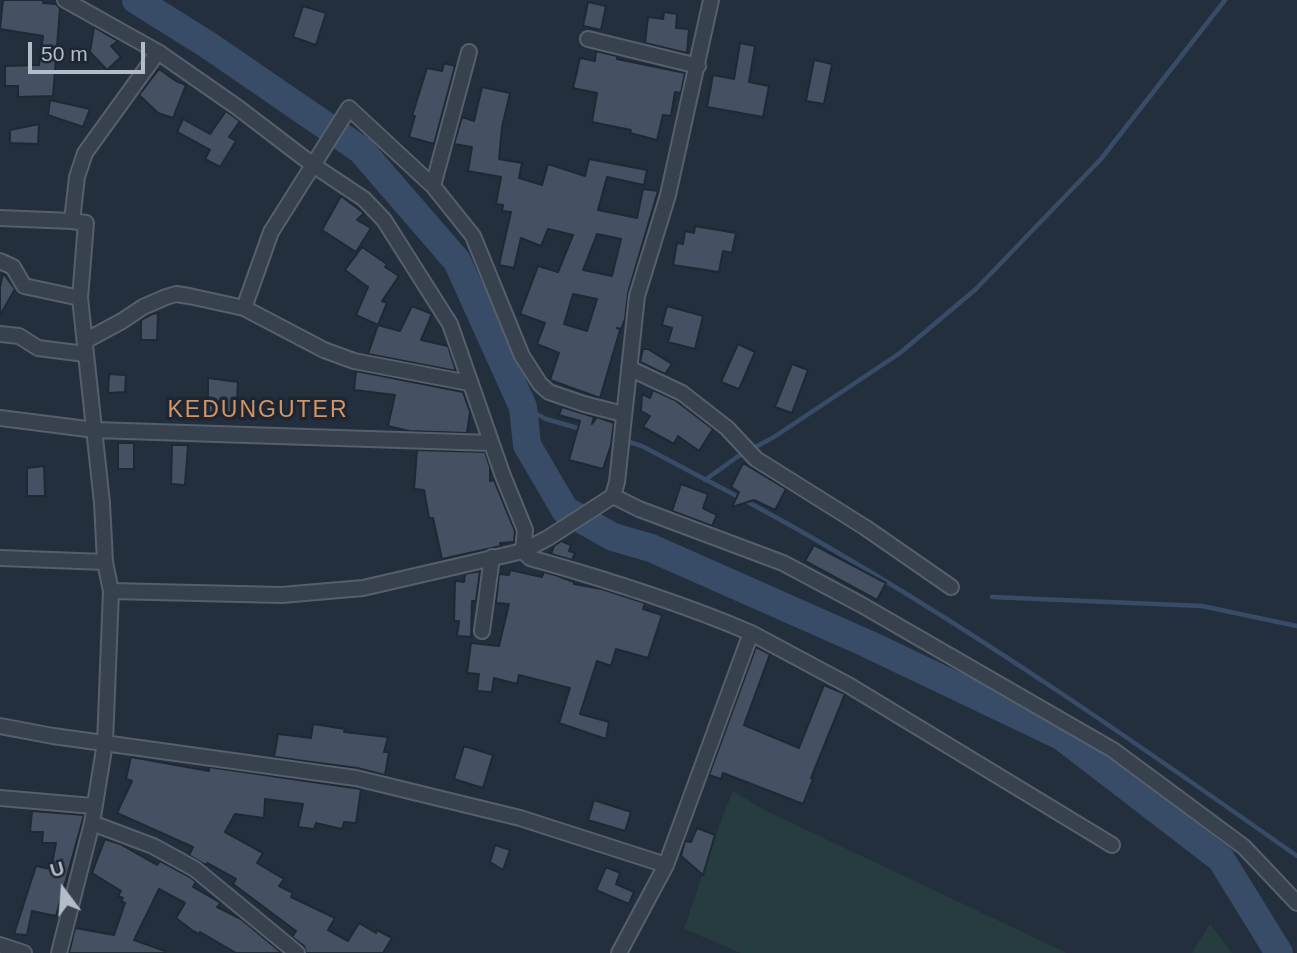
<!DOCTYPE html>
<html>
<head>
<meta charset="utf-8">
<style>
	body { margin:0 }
	#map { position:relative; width:1297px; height:953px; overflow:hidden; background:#242f3e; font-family:Helvetica,sans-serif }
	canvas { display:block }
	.north { position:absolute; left:28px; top:855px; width:70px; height:70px; -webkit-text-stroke:5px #1d2633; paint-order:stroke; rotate:344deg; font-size:19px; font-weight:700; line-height:28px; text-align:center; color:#b4bcc9 }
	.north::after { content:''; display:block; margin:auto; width:24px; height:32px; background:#b4bcc9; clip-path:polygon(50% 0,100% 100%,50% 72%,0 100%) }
	.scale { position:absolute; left:28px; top:42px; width:117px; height:32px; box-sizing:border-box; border:4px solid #b4bcc9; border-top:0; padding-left:9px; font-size:21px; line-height:24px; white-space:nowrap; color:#b4bcc9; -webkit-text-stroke:5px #1d2633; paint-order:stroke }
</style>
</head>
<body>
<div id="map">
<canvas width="1297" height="953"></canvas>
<div class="north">U</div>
<div class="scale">50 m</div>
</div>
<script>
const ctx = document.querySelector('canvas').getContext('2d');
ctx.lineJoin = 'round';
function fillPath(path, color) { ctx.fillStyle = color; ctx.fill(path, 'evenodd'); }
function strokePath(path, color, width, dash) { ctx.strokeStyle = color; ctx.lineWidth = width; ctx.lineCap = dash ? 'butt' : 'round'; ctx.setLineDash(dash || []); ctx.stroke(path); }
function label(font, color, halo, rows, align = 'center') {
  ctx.font = font + ' Helvetica,sans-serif'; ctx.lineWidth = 7; ctx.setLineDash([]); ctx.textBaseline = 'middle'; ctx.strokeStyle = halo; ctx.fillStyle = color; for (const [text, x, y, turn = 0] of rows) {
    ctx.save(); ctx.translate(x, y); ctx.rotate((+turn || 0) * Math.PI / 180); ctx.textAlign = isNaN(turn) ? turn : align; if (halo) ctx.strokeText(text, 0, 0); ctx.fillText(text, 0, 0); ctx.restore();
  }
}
fillPath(new Path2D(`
	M733,791L764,810L1067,953H741L684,929C700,883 714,836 733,791Z
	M1210,924L1232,953H1192Z`), '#263c3f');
strokePath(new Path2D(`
	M523,407L546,419L581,429
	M623,440L642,446C702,478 764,509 823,544C987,639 1142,747 1297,856
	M705,480L737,457L774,437L900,353L976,289L1101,159L1225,0
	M992,597L1202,606L1297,626`), '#394c67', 4.5);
strokePath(new Path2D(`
	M136,0L208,45L361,150L457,261L523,407L527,445L565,510L613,537L651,548L868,644L1061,736L1221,859L1279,953`), '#394c67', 28);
const building = new Path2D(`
	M3,0H44L43,3L56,4L60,8L53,96L18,97V86H5V66L39,65L43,36L0,29Z
	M588,2L606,6L601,30L583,26Z
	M303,6L326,13L316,45L293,37Z
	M664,12L677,14L676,28L689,29L687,53L645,43L648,17L663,19Z
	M94,27L118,41L111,46L121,57L107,70L90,52Z
	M740,43L755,46L749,82L769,86L763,117L707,107L713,75L734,79Z
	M596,51L617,56V59L685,73L681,93L675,92L671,116L663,115L657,140L630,133L631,130L592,122L597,93L573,88L580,58L595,61Z
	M814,60L832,64L824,104L806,101Z
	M444,63L455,66L434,144L409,137L415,116H412L427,68L442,71Z
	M159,69L176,81L186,85L173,118L158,113L139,95Z
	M482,87L510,93L502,127L499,159L522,163L519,178L542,185L548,164L585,176L589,159L647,170L644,185L607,177L598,210L637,218L643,189L658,191L628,293L625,319L621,329L617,328L620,330L600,398L550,380L559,353L537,344L545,323L520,314L538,266L558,272L573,235L548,229L541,246L521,238L514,268L499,265L511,212L502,211L503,205L496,204L501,177L468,171L472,147L454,144L462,117L474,121ZM597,234L621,239L612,276L583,270ZM573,294L597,299L587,331L564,324Z
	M50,100L90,109L83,127L48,115Z
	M226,111L240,121L229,137L236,141L220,167L205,159L210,150L177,132L183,119L210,134Z
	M39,124L38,144L10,143V130Z
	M341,196L364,213L357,220L371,228L356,252L322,230Z
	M695,226L736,233L732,253L723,251L719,272L673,265L677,243L683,244L685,231L694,233Z
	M362,247L387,264L385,267L399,276L382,301L387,303L378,325L356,315L368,287L345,270Z
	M3,273L15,289L0,315V287Z
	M412,306L432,314L421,340L448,346L456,371L368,354L378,325L400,331Z
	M667,306L703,316L695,349L668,342L672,328L662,325Z
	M158,313L157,340H141V320L152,314Z
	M738,344L755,352L739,389L721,382Z
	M643,349H648L672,364L665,374L640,362Z
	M792,364L808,370L792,413L775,407Z
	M356,371L463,392L470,412L467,433L409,431L388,426L395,395L354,390Z
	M109,374L126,375L125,392L108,393Z
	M208,378L238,382L236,418L208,414Z
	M653,390L675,400L713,429L699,451L678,436L674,444L643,427L650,416L641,411L642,394L650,398Z
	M562,407L594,417L592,424L597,417L614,423L611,445L603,469L569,460L580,421L559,415Z
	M118,443H134V469H118Z
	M172,445H188L185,485L171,484Z
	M417,450L485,452L490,467V481L494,480L515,531L514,542L500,543L501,546L442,559L433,518H429L424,490L414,489Z
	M743,463L786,489L775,510L754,500L732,507L739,492L731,487Z
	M44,466L45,496H27V468Z
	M681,484L708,494L703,508L717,515L712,526L672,511Z
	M561,541L571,545L569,551L575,553L572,560L551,554L554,546Z
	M814,545L886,583L877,600L805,561Z
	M510,570L542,577L544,572L555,575L574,582V584L602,589L645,603L643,609L662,615L648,658L616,649L611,666L597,661L580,714L609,722L606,739L559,723L570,688L519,675L517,684L494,678L492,692L477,691L479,674L467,673L471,643L499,646L509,604L496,603L499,574L509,575Z
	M480,571L476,601H472L471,637L457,636L459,621H454L455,581L464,582L465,574Z
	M756,647L770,654L744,725L799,748L824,685L845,694L811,778L813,779L803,804L723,773L721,779L709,775Z
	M313,724L345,729L344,732L388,737L384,752H389L385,775L357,768L274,757L278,734L311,738Z
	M464,746L493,755L483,788L454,779Z
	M131,757L209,771V767L361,789L356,823L344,822L342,829L316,823L314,829L298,827L303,804L265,799L264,818L235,814L225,832L263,853L257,863L284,879L279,886L293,893L291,897L335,918L328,930L348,941L359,923L376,933L377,930L392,938L383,953H306L304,946L292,937L296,931L233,884L236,879L207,863L206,865L189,855L193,847L117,813L132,781L126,779Z
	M594,800L631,812L625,831L588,820Z
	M32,811L84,815L56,916L32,911L27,935L14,934L36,866L51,869L56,843H42L43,832H30Z
	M697,828L715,835L703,875L681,856L685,841L691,842Z
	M105,839L120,844L157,865L160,861L190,877L196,882L193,887L221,903L217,907L241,919L282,953H236L200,932L199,934L193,931L176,918L185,903L159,889L134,940L165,951V953H69L75,928L114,935L125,903L121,901L123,898L118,896L121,891L92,873Z
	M495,845L510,850L503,870L490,862Z
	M606,867L620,873L616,884L634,892L629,904L596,890Z`);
fillPath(building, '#455162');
strokePath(building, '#1f2835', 2);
const street = new Path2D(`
	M65,0L158,52L237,107L313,165L364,199L384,220L450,324L503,476L525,530L523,551L530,558C605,579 679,602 751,633L666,865L619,953
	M588,39L698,66
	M433,186L469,52
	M0,218L72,221
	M0,261L13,267L24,286L80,298
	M244,308L271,232L349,108L433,186L473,236L522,356L540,384L549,392L584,404L623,414
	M0,334L19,336L38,348L85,354
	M85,341L122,321L143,307L166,297L176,294L189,296L244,308L324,350L354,361L469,383
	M629,368L682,393L727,428L756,459L866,528L951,587
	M0,418L95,430L491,443
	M613,496L639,509L783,563L860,604L1113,750L1244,847L1297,903
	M0,558L105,562
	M111,591L282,595L363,588L523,551L548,538L613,496L617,482L637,296L668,195L711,0
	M482,631L492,557
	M751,633L850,686L1112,845
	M0,726L53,736L356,778L520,818L666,865
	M0,798L93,806
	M92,823L153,846L195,869L297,953
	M0,945L24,953
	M59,953L92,823L105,743L111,591L105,562L102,503L80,298L86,223L72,221L77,177L85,153L158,52`);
strokePath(street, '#565f6c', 18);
strokePath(street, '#38414e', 14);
ctx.letterSpacing = '2px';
label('23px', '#d59563', '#1d2633', [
	["KEDUNGUTER",258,411]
]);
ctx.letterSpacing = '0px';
</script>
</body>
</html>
